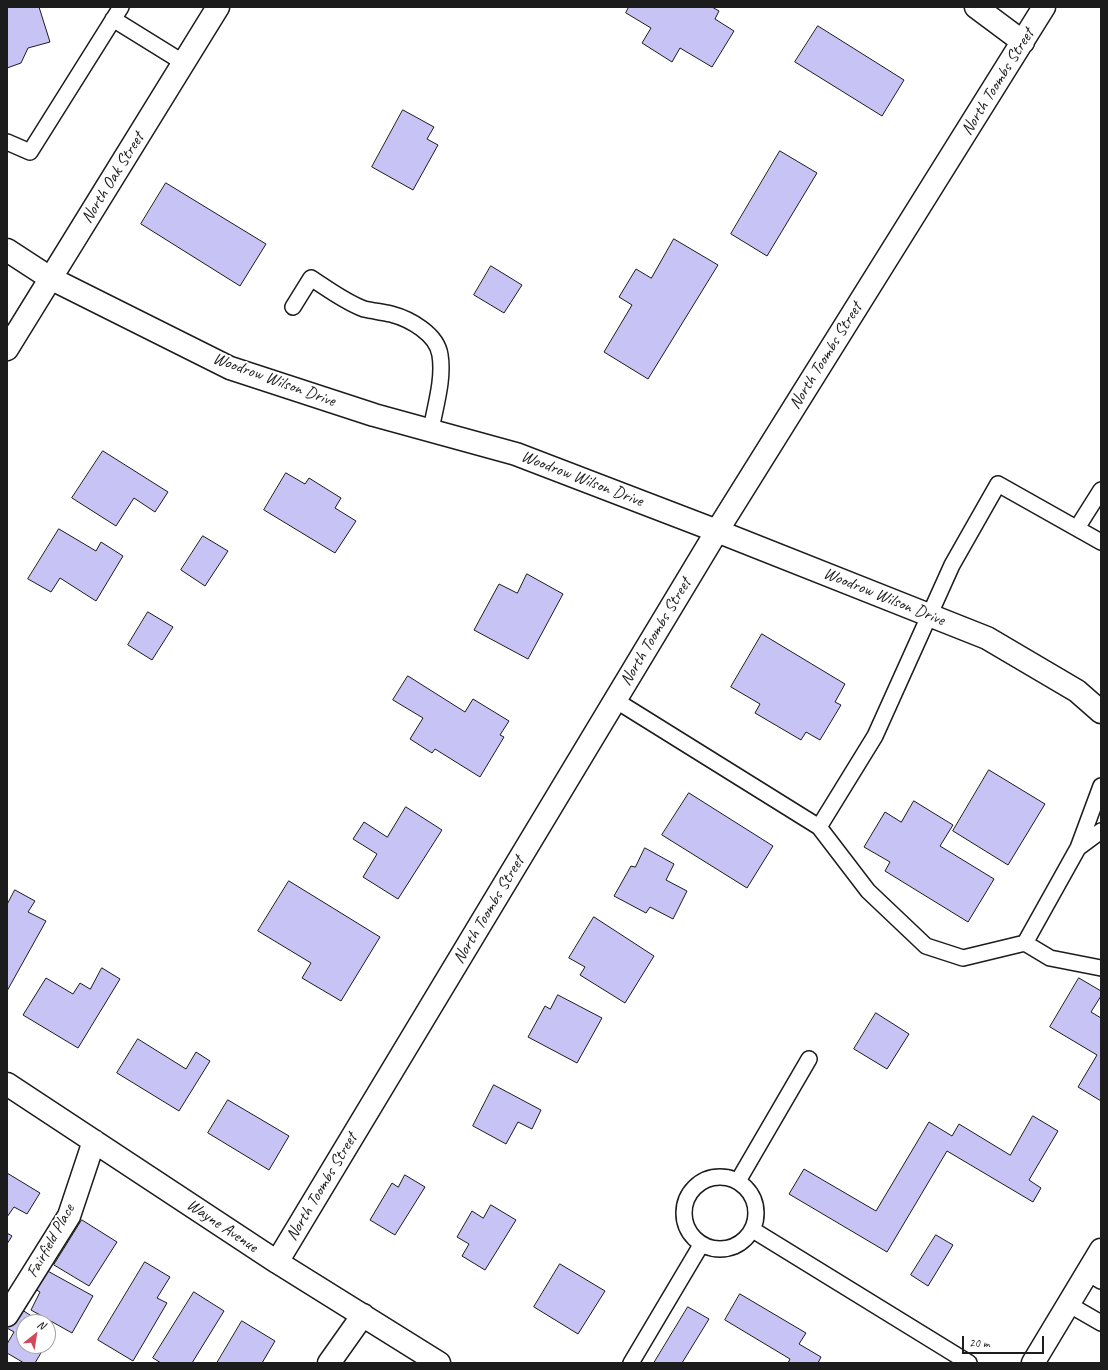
<!DOCTYPE html>
<html>
<head>
<meta charset="utf-8">
<style>
	body { margin:0 }
	#map { position:relative; width:1108px; height:1370px; overflow:hidden; background:#fff; font-family:Caveat,sans-serif }
	canvas { display:block }
	.frame { position:absolute; inset:0; border:8px solid #1c1c1c; pointer-events:none }
	.north { position:absolute; left:16px; top:1314px; width:40px; height:40px; box-sizing:border-box; background:#fff; border:1px solid #a4a4a4; border-radius:50%; rotate:30deg; font-size:11px; font-weight:700; line-height:16px; text-align:center; color:#1c1c1c }
	.north::after { content:''; display:block; margin:auto; width:14px; height:18px; background:#d1495b; clip-path:polygon(50% 0,100% 100%,50% 72%,0 100%) }
	.scale { position:absolute; left:962px; top:1336px; width:82px; height:18px; box-sizing:border-box; border:2px solid #1c1c1c; border-top:0; padding-left:5px; font-size:12px; line-height:14px; white-space:nowrap; color:#1c1c1c; -webkit-text-stroke:3px #fff; paint-order:stroke }
</style>
</head>
<body>
<div id="map">
<canvas width="1108" height="1370"></canvas>
<div class="frame"></div>
<div class="north">N</div>
<div class="scale">20 m</div>
</div>
<script>
const ctx = document.querySelector('canvas').getContext('2d');
ctx.lineJoin = 'round';
function fillPath(path, color) { ctx.fillStyle = color; ctx.fill(path, 'evenodd'); }
function strokePath(path, color, width, dash) { ctx.strokeStyle = color; ctx.lineWidth = width; ctx.lineCap = dash ? 'butt' : 'round'; ctx.setLineDash(dash || []); ctx.stroke(path); }
function label(font, color, halo, rows, align = 'center') {
  ctx.font = font + ' Caveat,sans-serif'; ctx.lineWidth = 4; ctx.setLineDash([]); ctx.textBaseline = 'middle'; ctx.strokeStyle = halo; ctx.fillStyle = color; for (const [text, x, y, turn = 0] of rows) {
    ctx.save(); ctx.translate(x, y); ctx.rotate((+turn || 0) * Math.PI / 180); ctx.textAlign = isNaN(turn) ? turn : align; if (halo) ctx.strokeText(text, 0, 0); ctx.fillText(text, 0, 0); ctx.restore();
  }
}
const building = new Path2D(`
	M7,7H39L50,42L28,48L21,63L7,68Z
	M629,7H712L719,11L715,19L734,31L712,67L680,48L672,62L642,43L651,28L626,13Z
	M818,26L904,80L882,116L795,62Z
	M403,110L434,127L427,139L438,145L413,190L372,167Z
	M780,151L817,173L767,256L731,234Z
	M166,183L266,244L240,286L141,224Z
	M674,239L718,265L648,379L604,352L632,305L619,297L636,269L651,278Z
	M491,266L522,285L504,313L474,295Z
	M103,451L168,492L155,512L134,498L116,526L72,498Z
	M286,473L305,484L309,478L341,498L335,508L356,521L335,553L264,510Z
	M59,529L96,551L101,542L123,556L96,601L60,578L51,592L28,579Z
	M203,536L228,551L205,586L181,570Z
	M527,574L563,594L528,659L474,630L499,584L517,593Z
	M148,612L173,627L152,660L128,645Z
	M762,634L845,684L835,702L841,705L820,740L806,732L801,740L755,713L760,704L731,687Z
	M408,676L465,712L473,699L509,721L500,735L504,737L480,777L435,749L432,753L410,739L423,718L393,700Z
	M989,770L1045,804L1008,865L953,831Z
	M689,793L773,846L747,888L662,835Z
	M914,801L953,825L940,846L994,879L968,922L885,871L890,862L864,847L885,812L901,822Z
	M406,807L442,830L398,899L363,877L377,854L353,839L364,822L387,837Z
	M645,848L674,864L666,880L687,891L673,919L650,907L646,913L614,896L631,866L635,867Z
	M289,881L380,937L341,1001L302,978L311,963L258,931Z
	M15,890L35,901L28,912L46,921L7,991V905Z
	M594,917L654,956L625,1003L580,975L585,967L569,958Z
	M102,968L120,979L78,1048L23,1015L46,978L73,994L80,983L90,989Z
	M1079,978L1101,991V996L1091,1012L1101,1018V1101L1078,1087L1097,1055L1050,1027Z
	M558,995L602,1018L577,1063L528,1037L545,1006L550,1009Z
	M876,1013L909,1034L887,1069L854,1049Z
	M138,1039L186,1069L196,1052L210,1061L179,1111L117,1073Z
	M494,1085L541,1110L532,1129L518,1122L506,1144L473,1126Z
	M228,1100L289,1136L269,1170L208,1133Z
	M1033,1116L1058,1131L1029,1180L1041,1188L1033,1202L947,1151L887,1252L789,1194L804,1169L876,1211L929,1122L952,1136L959,1124L1010,1155Z
	M7,1173L40,1193L27,1214L14,1207L7,1217Z
	M405,1175L425,1187L395,1235L370,1220L392,1183L398,1187Z
	M491,1205L516,1220L485,1270L462,1256L469,1244L457,1237L472,1211L483,1218Z
	M82,1220L117,1242L89,1286L54,1265Z
	M7,1233L12,1236L7,1244Z
	M936,1235L953,1245L928,1286L911,1275Z
	M145,1262L170,1277L157,1298L167,1303L133,1361L98,1340Z
	M560,1264L605,1291L578,1334L534,1307Z
	M44,1269L93,1296L72,1333L31,1310L40,1292L33,1288Z
	M194,1292L224,1311L192,1363H161L153,1358Z
	M740,1294L806,1333L799,1344L821,1357L818,1363H788L790,1359L725,1320Z
	M688,1307L709,1319L682,1363H654Z
	M19,1308L41,1322H24V1346H45L35,1363H24L7,1353V1344L14,1332L7,1328Z
	M242,1321L275,1341L262,1363H217Z
	M48,1326L55,1330L48,1342Z`);
fillPath(building, '#c7c3f5');
strokePath(building, '#1c1c1c', 1);
const lane = new Path2D(`
	M113,19L184,63
	M7,142L30,152L121,7
	M293,307L311,278C328,289 345,302 364,309C373,311 382,312 391,314C410,319 437,334 440,355C444,379 435,407 431,430
	M1077,528L1101,490
	M615,700L819,827L868,891L926,946L963,958L1025,943L1050,958L1101,968
	M819,827L875,736L952,565L998,484L1101,542
	M1078,848L1101,831
	M1025,943L1078,848L1101,786
	M684 1213a36 36 0 1 1 72 0a36 36 0 1 1-72 0Z
	M738,1181L809,1059
	M753,1230L969,1363
	M1088,1273L1101,1281
	M1068,1304L1101,1323
	M631,1363L701,1245`);
const street = new Path2D(`
	M976,7L1023,42
	M7,1084L277,1262L439,1363
	M277,1262L717,531L1044,7
	M7,1315L69,1216L94,1141
	M329,1363L363,1315`);
const secondary = new Path2D(`
	M7,250L50,278L230,368L374,415L516,454L717,531L987,638L1077,691L1101,712
	M7,349L218,7
	M1033,1363L1101,1250`);
strokePath(lane, '#1c1c1c', 18);
strokePath(street, '#1c1c1c', 25);
strokePath(secondary, '#1c1c1c', 25);
strokePath(lane, '#fff', 15);
strokePath(street, '#fff', 22);
strokePath(secondary, '#fff', 22);
label('17px', '#1c1c1c', '#fff', [
	["North Toombs Street",998,82,-58],
	["North Oak Street",113,178,-58],
	["North Toombs Street",826,356,-58],
	["Woodrow Wilson Drive",274,380,20],
	["Woodrow Wilson Drive",582,479,21],
	["Woodrow Wilson Drive",884,597,22],
	["North Toombs Street",656,632,-59],
	["North Toombs Street",489,910,-59],
	["North Toombs Street",322,1187,-59],
	["Wayne Avenue",222,1226,34],
	["Fairfield Place",51,1241,-61]
]);
</script>
</body>
</html>
